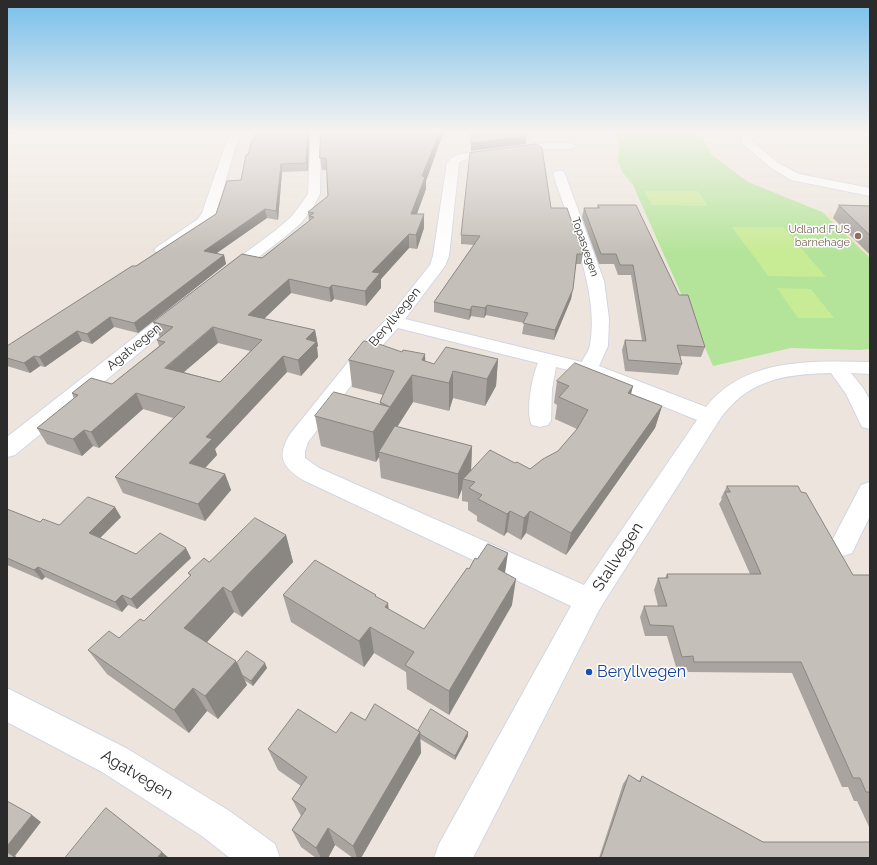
<!DOCTYPE html>
<html>
<head>
<meta charset="utf-8">
<style>
	body { margin:0 }
	#map { position:relative; width:877px; height:865px; overflow:hidden; background:#ede5dd; font-family:Raleway,sans-serif }
	canvas { display:block }
	.frame { position:absolute; inset:0; border:8px solid #2b2b2b; pointer-events:none }
</style>
</head>
<body>
<div id="map">
<canvas width="877" height="865"></canvas>
<div class="frame"></div>
</div>
<script>
const ctx = document.querySelector('canvas').getContext('2d');
ctx.lineJoin = 'round';
function fillPath(path, color) { ctx.fillStyle = color; ctx.fill(path, 'evenodd'); }
function strokePath(path, color, width, dash) { ctx.strokeStyle = color; ctx.lineWidth = width; ctx.lineCap = dash ? 'butt' : 'round'; ctx.setLineDash(dash || []); ctx.stroke(path); }
function label(font, color, halo, rows, align = 'center') {
  ctx.font = font + ' Raleway,sans-serif'; ctx.lineWidth = 3; ctx.setLineDash([]); ctx.textBaseline = 'middle'; ctx.strokeStyle = halo; ctx.fillStyle = color; for (const [text, x, y, turn = 0] of rows) {
    ctx.save(); ctx.translate(x, y); ctx.rotate((+turn || 0) * Math.PI / 180); ctx.textAlign = isNaN(turn) ? turn : align; if (halo) ctx.strokeText(text, 0, 0); ctx.fillText(text, 0, 0); ctx.restore();
  }
}
fillPath(new Path2D(`
	M822,212L870,214V258Z`), '#eee2cc');
fillPath(new Path2D(`
	M616,131H691L701,135L712,155L748,182L822,212L870,258V349L860,350L791,348L713,366L633,185L622,172L618,160L619,148Z`), '#b4e499');
fillPath(new Path2D(`
	M644,191H698L708,206L652,205Z
	M732,227H783L826,277L768,276Z
	M777,288L811,289L834,318H798Z`), '#c8eb95');
fillPath(new Path2D(`
	M14,131H24L7,135V133Z`), '#6fd0ef');
const minor = new Path2D(`
	M230,131H240L216,214L208,225L167,253L162,255L157,253L154,250L157,247L198,219L202,213Z
	M311,131H321L320,194L312,209L301,223L286,236L233,277L227,279L221,277L219,274L221,271L276,230L291,217L299,207L308,194Z
	M744,131H754L752,141L778,163L799,174L870,188V196L791,180L770,167L742,143L741,141Z
	M547,143H570L576,146L570,149H547L463,160L459,163L449,256L445,266L405,319L582,362C584,357 589,351 590,345C600,294 569,223 553,174L555,171H563L565,174L604,281L609,319L608,346L599,366L706,407C745,357 813,361 870,362V374L851,373L863,388L870,400V429L862,427L846,394L831,373C783,374 746,380 718,422L599,610L473,858H434L439,844L571,606L303,480C281,466 277,456 290,434L365,341L388,318L430,265L433,256L447,162L456,155L460,154ZM398,328L538,363C532,376 525,413 532,425L540,427L548,425L551,420L552,389L556,367L581,373L697,420L584,585L319,468L305,458V451L308,442L379,349Z
	M179,306L185,307L188,311L185,315L15,455L7,457V437L173,307Z
	M870,482V516L852,553L843,556L834,553L830,545L834,537L861,485Z
	M7,688L126,748L228,810L275,844L280,858H230L202,836L102,772L7,722Z`);
strokePath(minor, '#d2d6e3', 2);
fillPath(minor, '#fff');
fillPath(new Path2D(`
	M256,131H309V136L308,171L282,172L278,220L267,218L216,253L224,255L226,264L138,333L114,327L92,344L82,341L45,367L40,366L30,373L7,366V346L136,266L216,214L241,180L248,155L254,140Z
	M321,131H444L426,181V189L417,214H424V228L417,249L409,248L381,279V288L366,306L334,299L331,302L291,293L264,319L315,330L318,346L317,347L318,357L301,376L287,372L215,449L217,455L205,468L225,474L231,490L205,521L123,493L115,477L173,418L143,409L99,448L93,446L82,456L47,444L37,428L74,399L72,393L112,384L159,346L157,340L160,338L153,322L262,258L309,221L308,212L328,196L327,170H322L320,158ZM218,343L250,351L220,382L184,372Z
	M598,205L705,347L701,357L680,356L682,364L678,375L625,371L622,350L625,340L642,341L631,275H618L614,264H599L582,217L584,208H597Z
	M839,205L870,206V255L833,218Z
	M551,208L583,254L581,264H576L571,299L554,340L522,334L524,323L486,315L484,318L471,316L469,320L434,312V302L474,245L461,244V235Z
	M402,352L425,354V361L434,364L498,359L496,386L485,406L453,398L449,411L413,402L397,427L472,446L471,470L515,463L530,469L558,451L577,429L555,419L557,405L554,403L557,381L633,386L631,394L662,406L655,428L566,555L526,533L521,540L507,532L504,536L477,521V516L468,510V502L462,501V489L458,499L381,478L379,457L376,462L321,446L315,416L380,404V402L383,395L352,387L349,360Z
	M727,486L853,575H870V829L857,801H854L848,787H842L792,673L688,672L686,667H676L667,636H645L640,617L644,606H658L654,590L658,578H665L667,574H750L719,504L722,499L721,498Z
	M7,509L40,522L59,525L121,517L100,538L136,554L191,558L137,609L128,605L122,612L45,577L42,580L7,565Z
	M286,535L293,562L242,617L234,612L207,642L236,661L237,663L267,668L253,686L244,680L247,685L218,719L207,711L189,733L107,674L88,650L119,638L144,621L190,576L188,573L209,562Z
	M469,569L505,573L512,605L449,715L407,689L406,672L374,653L364,667L291,622L283,595H376V597L388,609L424,629Z
	M365,720L418,731L468,736L455,760L420,739L421,753L361,858H353L335,845L328,858H316L301,847L292,830L301,816L292,799L301,786L278,770L268,749L336,733Z
	M629,775L639,781L642,776L763,842L870,858H599L623,784Z`), '#a9a49f');
fillPath(new Path2D(`
	M308,131L309,136L308,171L306,163Z
	M440,131H444L426,181V189L412,227L411,214L422,176Z
	M527,136L526,144L471,151V143Z
	M281,164L282,172L278,220L276,211Z
	M265,209L267,218L207,260L204,251Z
	M424,214V228L417,249L416,235Z
	M409,234V248L381,279V288L366,306L365,291L372,272Z
	M224,255L226,264L138,333L134,323Z
	M289,279L291,293L252,330L248,315Z
	M332,285L334,299L331,302L329,288Z
	M573,289L571,299L554,340L555,330Z
	M487,305L486,315L484,318L485,308Z
	M472,306L471,316L469,320L470,310Z
	M110,317L114,327L92,344L87,334Z
	M213,327L218,343L171,383L165,368Z
	M315,330L318,346L317,347L318,357L301,376L298,360L306,339Z
	M77,331L82,341L45,367L39,357Z
	M425,354L426,378L422,360Z
	M34,356L40,366L30,373L24,363Z
	M283,356L287,372L215,449L217,455L195,479L189,463L206,437Z
	M498,359L496,386L485,406L487,379Z
	M453,371V398L449,411V383Z
	M412,375L413,402L392,435L379,452V457L376,462L373,432Z
	M633,386L627,408L628,393Z
	M136,393L143,409L99,448L91,432Z
	M662,406L655,428L566,555L571,533Z
	M84,430L93,446L82,456L73,439Z
	M472,446L471,471L463,479L462,489L458,499V474Z
	M225,474L231,490L205,521L198,504Z
	M115,507L121,517L95,543L89,533Z
	M510,511L507,532L504,536L507,514Z
	M530,511L526,533L521,540L524,518Z
	M286,535L293,562L242,617L231,592Z
	M186,548L191,558L137,609L131,599Z
	M508,553L504,580L498,569Z
	M38,567L45,577L42,580L34,570Z
	M516,579L512,605L449,715V691Z
	M223,587L234,612L198,652L184,628Z
	M122,595L128,605L122,612L115,602Z
	M388,603L391,630L385,607Z
	M370,627L374,653L364,667L359,641Z
	M236,661L247,685L218,719L205,696Z
	M265,663L267,668L253,686L251,681Z
	M193,688L207,711L189,733L174,710Z
	M420,732L421,753L361,858H357L353,846Z
	M468,732V736L455,760V756Z
	M32,815L41,822L15,856L18,858H16L7,852V846Z
	M328,828L335,845L328,858H321L316,848Z
	M162,852L169,858H157Z`), '#8a8682');
const building = new Path2D(`
	M256,131H308L306,163L281,164L276,211L265,209L204,251L224,255L134,323L110,317L87,334L77,331L39,357L34,356L24,363L7,358V346L132,266H136L216,214L227,181L241,180L246,155H248L252,140H254Z
	M321,131H440L422,176L425,177L411,214H424L416,235L409,234L372,272L380,273L365,291L332,285L329,288L289,279L248,315L315,330L306,339L316,342L298,360L283,356L206,437L212,439L189,463L225,474L198,504L115,477L185,407L136,393L91,432L84,430L73,439L37,428L78,395L72,393L91,378L112,384L165,342L157,340L173,327L153,322L242,254L262,258L314,217L309,216L314,213L308,212L328,196L326,158H320ZM213,327L262,340L220,382L165,368Z
	M472,131H520L527,136L471,143Z
	M537,144L542,148L551,208H567L583,254H577L573,289L555,330L523,323L528,313L487,305L485,308L472,306L470,310L434,302L480,236L461,235L470,153Z
	M598,205H636L679,295H688L705,347L677,345L682,364L628,360L625,340L646,341L633,265H620L616,254H601L584,208H599Z
	M839,205L870,206V235Z
	M364,341L379,344L402,352L403,350L425,354L422,360L434,364L446,347L498,359L487,379L453,371L449,383L412,375L390,407L380,402L394,371L349,360Z
	M575,363L633,386L628,393L662,406L571,533L530,511L524,518L510,511L507,514L478,499L482,495L469,488L475,482L463,479L490,450L515,463L517,462L530,469L543,459L558,451L577,429L588,410L559,397L569,386L557,381Z
	M334,392L390,407L373,432L315,416Z
	M395,426L472,446L458,474L379,452Z
	M727,486H798L801,492L806,493L853,575H870V794L869,792H866L860,778H853L801,662H694L693,656L682,657L673,626L650,625L644,606H667L658,578H668L667,574H761L725,492H730Z
	M88,497L115,507L89,533L136,554L160,533L186,548L131,599L122,595L115,602L38,567L34,570L7,558V509L40,522L43,519L59,525Z
	M255,518L286,535L231,592L223,587L184,628L236,661L205,696L193,688L174,710L88,650L109,631L119,638L140,619L144,621L191,575L188,573L204,558L209,562Z
	M488,544L508,553L498,569L516,579L449,691L405,665L414,652L370,627L359,641L283,595L315,560L376,595L375,596L388,603L385,607L424,629L467,568L469,569L475,558L477,559Z
	M247,651L265,663L251,681L242,675L237,663Z
	M375,704L420,732L353,846L328,828L316,848L292,830L306,809L292,799L307,777L268,749L298,709L336,733L351,712L365,720Z
	M431,709L468,732L455,756L420,734V732L418,731Z
	M629,775L640,782L642,776L763,842H870V858H601Z
	M7,801L32,815L7,846Z
	M106,808L162,852L157,858H65Z
	M7,852L16,858H7Z`);
fillPath(building, '#c5bfb9');
strokePath(building, '#8a8682', 1);
const sky = ctx.createLinearGradient(0, 0, 0, 253);
sky.addColorStop(0, '#77bfeb');
sky.addColorStop(0.52, '#f7f3f0');
sky.addColorStop(1, '#f7f3f000');
ctx.fillStyle = sky;
ctx.fillRect(0, 0, 877, 253);
for (const [x, y, r, color] of [
	[858,236,4,"#8d6e63"],
	[589,672,4,"#1a4fb4"]
]) { const dot = new Path2D(); dot.arc(x, y, r, 0, 2 * Math.PI); ctx.fillStyle = color; ctx.fill(dot); strokePath(dot, '#fff', 1.5); }
label('11px', '#785e54', '#fff', [
	["Udland FUS",850,230],
	["barnehage",850,243]
], 'right');
label('11px', '#2b2b2b', '#fff', [
	["Topasvegen",585,247,71]
]);
label('13px', '#2b2b2b', '#fff', [
	["Beryllvegen",395,317,-50],
	["Agatvegen",134,347,-39]
]);
label('16px', '#2b2b2b', '#fff', [
	["Stallvegen",618,557,-57],
	["Agatvegen",137,775,31]
]);
label('16px', '#164399', '#fff', [
	["Beryllvegen",597,672]
], 'left');
</script>
</body>
</html>
